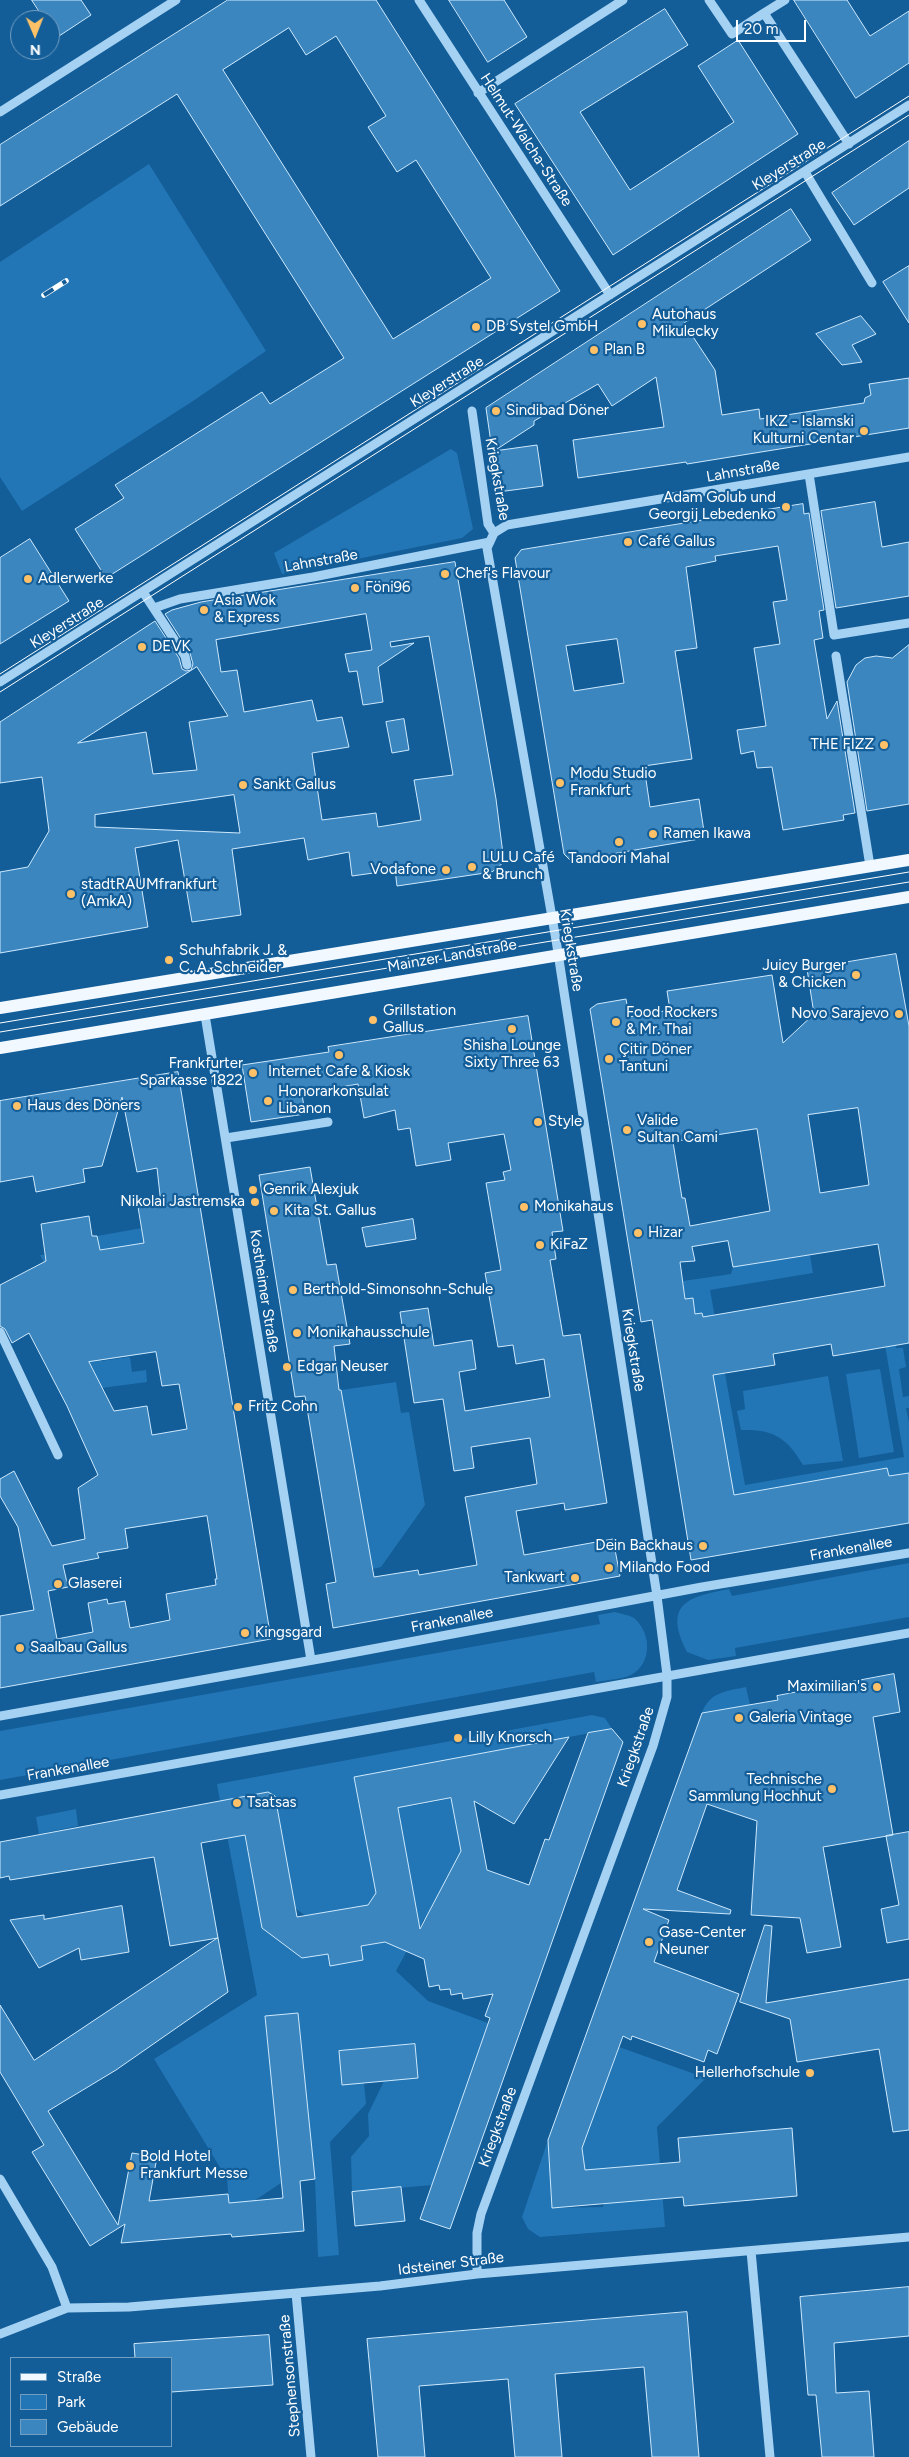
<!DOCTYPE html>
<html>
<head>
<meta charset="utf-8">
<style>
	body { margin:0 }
	#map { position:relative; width:909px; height:2457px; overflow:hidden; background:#135d98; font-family:Figtree,sans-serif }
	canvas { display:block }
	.legend { position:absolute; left:10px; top:2357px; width:162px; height:90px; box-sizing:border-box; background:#135d98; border:1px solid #719ec1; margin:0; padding:6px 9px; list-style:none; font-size:15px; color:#fff }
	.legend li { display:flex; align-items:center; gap:10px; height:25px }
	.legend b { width:25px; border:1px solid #719ec1 }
	.north { position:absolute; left:10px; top:10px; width:50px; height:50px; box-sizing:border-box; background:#135d98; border:1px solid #719ec1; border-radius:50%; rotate:179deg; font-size:14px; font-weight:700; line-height:20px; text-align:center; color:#fff }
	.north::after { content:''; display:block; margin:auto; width:18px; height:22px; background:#ffc167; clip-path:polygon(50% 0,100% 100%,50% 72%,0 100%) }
	.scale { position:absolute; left:736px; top:20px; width:70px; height:22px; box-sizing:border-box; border:2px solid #fff; border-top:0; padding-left:6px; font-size:15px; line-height:18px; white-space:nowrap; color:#fff; -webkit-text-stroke:4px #135d98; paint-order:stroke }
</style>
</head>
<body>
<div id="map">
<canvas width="909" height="2457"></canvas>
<ul class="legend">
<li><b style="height:6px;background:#f1f8ff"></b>Straße</li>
<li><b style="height:14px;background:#2276b5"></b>Park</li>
<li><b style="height:14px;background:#3c86c0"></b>Gebäude</li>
</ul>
<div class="north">N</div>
<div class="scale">20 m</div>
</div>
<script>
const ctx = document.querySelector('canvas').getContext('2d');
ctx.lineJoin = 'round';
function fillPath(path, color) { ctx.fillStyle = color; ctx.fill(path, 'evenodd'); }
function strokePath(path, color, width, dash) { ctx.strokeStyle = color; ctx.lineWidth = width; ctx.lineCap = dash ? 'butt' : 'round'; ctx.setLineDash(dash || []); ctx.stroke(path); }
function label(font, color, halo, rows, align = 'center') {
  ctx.font = font + ' Figtree,sans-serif'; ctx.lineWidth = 4.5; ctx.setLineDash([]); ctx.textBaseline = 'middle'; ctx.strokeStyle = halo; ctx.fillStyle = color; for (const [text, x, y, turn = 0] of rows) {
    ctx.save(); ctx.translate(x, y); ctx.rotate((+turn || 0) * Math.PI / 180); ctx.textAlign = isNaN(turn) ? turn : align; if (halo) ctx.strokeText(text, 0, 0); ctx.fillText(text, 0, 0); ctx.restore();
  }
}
fillPath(new Path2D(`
	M149,164L266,351L193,401L22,511L0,477V262Z
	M451,449L457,453L473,529L462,538L282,574L274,553Z
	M142,1228L157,1249L139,1244L122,1247L67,1308L40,1255L100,1253L97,1236Z
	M810,1255L813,1273L710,1290L745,1485L904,1457L877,1298C880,1288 882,1286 892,1284L896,1348H903L906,1367L899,1369L903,1397L909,1396V1408H906L909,1422V1473L889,1476L886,1468L864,1472L865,1481L843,1484L841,1476L808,1482L810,1492L783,1486L761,1490L762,1500L728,1504L702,1314H695L693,1298L685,1299L683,1281L731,1274L733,1267Z
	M66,1317L98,1342L101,1361L130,1357L132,1372L146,1370L147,1382L102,1388Z
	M880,1369L894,1452L859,1458L846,1374Z
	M828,1376L843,1461L803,1465C787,1438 774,1429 741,1430L737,1411L745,1409L743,1391Z
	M396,1382L401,1413L409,1412L425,1505L381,1567L369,1570V1554L341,1390Z
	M909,1563V1617L735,1648L736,1656L708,1660L687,1652C663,1604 687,1597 729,1589L732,1596Z
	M615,1612C621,1614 629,1615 634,1618C651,1632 653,1663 631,1675C624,1679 605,1680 596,1682L594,1672L0,1780V1731L600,1624L598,1615Z
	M746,1687L750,1705L702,1713C709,1692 727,1691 746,1687Z
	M592,1715L605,1718L612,1729L359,1776L355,1782L376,1893L365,1909L310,1919L295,1908L274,1796L268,1792L220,1801L217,1784Z
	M452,1798L461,1851L442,1924L424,1919L396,1971L428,2001L488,2023L432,2185L352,2192L351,2157L369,2136L368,2114L384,2081L418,2078L415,2044L364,2083L366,2104L330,2142L339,2255L318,2257L315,2179L298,2013L265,2017L281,2183L254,2201L229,2203L227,2179L154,2059L257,1995L226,1830L243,1827L262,1928L302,1958L328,1954L330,1966L363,1960L361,1946L386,1942L396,1806L409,1803L412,1806Z
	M76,1809L78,1826L39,1834L36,1817Z
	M619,2047L706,2078L657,2127L665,2227L540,2237L528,2229L522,2217L548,2140L552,2208L603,2207L604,2203L655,2199L652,2164L598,2169L585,2174L582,2148Z`), '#2276b5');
const building = new Path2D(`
	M32,0H81L91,15L56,38L50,29V20H45Z
	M228,0H376L560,291L106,578L75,529L124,498L115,485L262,392L270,404L344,358L177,94L0,206V145ZM289,28L306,55L336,36L386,116L368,127L397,172L416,160L491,278L393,339L223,70Z
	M449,0H504L527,37L488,62Z
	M794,0H847L870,36L909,11V63L856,98Z
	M665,9L688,45L580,112L630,190L734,122L698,66L738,40L798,134L613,255L515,104Z
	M909,141V188L854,225L832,193Z
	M791,209L811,240L684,323L715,370L722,415L759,409L760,419L864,403L865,398L871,395L869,384L909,378V428L687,464L686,462L578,478L573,440L664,427L656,377L612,406L598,384L534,421V425L494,451L537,445L543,486L498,492L486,408Z
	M909,266V323L883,282Z
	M861,316L876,334L852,345L862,362L842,365L816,334Z
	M875,502L882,547L909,542V596L836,608L821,511Z
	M803,504L804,514L809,513L824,610L819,611L823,638L814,640L827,719L837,701L855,813L843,815L844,820L783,830L772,767L757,768L754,751L741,754L737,730L766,726L754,648L780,644L773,602L787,600L778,546L715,556L716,561L686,567L697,648L675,651L692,759L644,766L650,807L699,799L705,838L571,861L564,854L515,558L521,550ZM617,639L624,683L574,691L566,646Z
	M30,539L69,601L0,644V558Z
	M455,562L496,799L504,862L492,872L397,886L395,870L352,876L349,852L308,860L304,838L232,849L241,915L192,922L178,840L135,848L148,927L0,953V872L28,867L49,831L42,777L0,783V722L155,621L179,658L182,669L186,671L191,670L193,664L190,653L165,614L172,610L201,602ZM366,614L372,650L345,654L349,672L357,671L363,705L383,702L378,667L414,643L391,647L390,642L429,636L453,775L414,780L421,820L378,827L376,813L322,820L312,753L349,747L342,717L317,721L312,700L244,712L237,670L221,672L216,640ZM197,667L228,716L189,722L197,770L153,774L146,732L78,743ZM234,795L240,833L95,827V815Z
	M909,645V804L867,811L847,682L856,665L865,658L876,656L892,658Z
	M404,719L409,750L392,753L386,722Z
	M896,954L909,1026V1343L833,1356L831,1344L773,1354L775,1365L713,1375L734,1495L887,1468L889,1476L909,1473V1523L691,1560L652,1320L641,1322L590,1009L597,1004L626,999L629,1017L670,1010L667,991L772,975L783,1043L814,1014L807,969ZM858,1108L869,1185L820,1193L808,1115ZM757,1129L770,1211L690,1226L685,1198H682L673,1142ZM728,1241L733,1267L878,1244L885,1286L703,1317L702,1313L695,1314L693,1298L685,1299L680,1262L695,1261L692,1247Z
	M528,1016L563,1231L552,1232L556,1259L550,1260L563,1336L580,1334L607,1503L565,1510L564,1503L516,1511L524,1555L613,1539L620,1576L333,1628L326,1584L336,1582L305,1396L295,1397L259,1175L310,1167L327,1265L336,1264L350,1344L334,1346L339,1390H341L374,1577L418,1570L419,1575L477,1565L465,1497L537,1484L530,1438L471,1447L474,1468L454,1471L443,1399L414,1403L400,1312L428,1308L434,1346L472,1340L476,1369L459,1372L465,1411L550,1397L547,1379L544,1359L516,1364L513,1345L498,1347L485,1273L501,1270L486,1183L505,1180L503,1172L511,1170L504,1134L448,1143L451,1160L416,1166L410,1128L398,1130L395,1110L364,1118L358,1084L302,1094L305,1114L251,1122L242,1065L329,1052L328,1047Z
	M178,1072L271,1639L0,1688V1616L34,1610L18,1527L0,1496V1479L14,1471L52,1546L85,1539L78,1488L98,1475L67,1406L29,1333L12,1343L5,1329L0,1326V1285L46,1261L41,1224L89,1216L92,1236H97L100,1250L144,1243L138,1207L161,1204L157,1168L137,1172L122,1097L102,1166L83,1169L85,1182L36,1192L33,1176L0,1182V1101ZM156,1352L162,1386L179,1384L187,1429L152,1435L147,1406L114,1411L89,1362ZM207,1516L217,1579H215L216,1585L166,1594L170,1620L130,1628L125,1601L108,1604L107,1599L88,1603L93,1632L57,1639L48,1591L68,1587L63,1565L99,1558L97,1553L128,1548L125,1529Z
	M413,1219L416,1239L366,1247L362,1228Z
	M894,1674L900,1712L873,1717L893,1835L823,1847L841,1947L807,1953L800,1918L751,1915L757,1821L707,1804L677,1890L731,1910L730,1914L643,1909L669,1920L654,1962L739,1994L717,2054L708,2050L704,2062L632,2036L631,2040L623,2036L582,2148L585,2170L680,2162L678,2138L792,2128L797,2196L684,2206L683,2197L552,2208L548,2140L702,1713L778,1700L777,1696Z
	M612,1729L623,1742L450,2229L420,2219L490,2018L485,2016L493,1994L463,1999L462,1993L451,1995L450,1989L440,1990L439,1985L429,1987L424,1959L385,1942L361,1946L363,1960L330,1966L328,1954L302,1958L262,1928L245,1835L201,1843L218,1938L170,1946L154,1857L10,1880L9,1876L0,1878V1842L268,1792L275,1796L297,1917L368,1905L376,1893L354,1777L569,1737L514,1824L474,1801L487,1870L529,1885L545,1839L549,1840L588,1733ZM451,1798L461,1851L420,1929L398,1808Z
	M909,1832V1939L887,1943L881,1909L899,1905L886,1836Z
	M122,1906L129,1952L81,1960L79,1948L39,1968L10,1920L44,1915V1919Z
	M765,1925L772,1926L766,2003L909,1979V2130L893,2132L879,2049L797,2062L790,2019L740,2002Z
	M218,1938L228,1992L116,2070L48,2111L118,2225L132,2153L157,2157L149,2201L228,2194L229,2203L283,2198L265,2016L298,2013L315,2179L300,2181L304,2231L232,2237L231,2234L121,2243L125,2224L90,2246L32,2152L44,2145L0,2072V2005L34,2060Z
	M415,2044L418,2078L342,2085L339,2051Z
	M401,2187L405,2221L355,2226L352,2192Z
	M909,2287V2336L834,2343L836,2393L869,2391L874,2457H822L816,2395H808L800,2297Z
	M687,2312L699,2457H652L644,2367L555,2374L562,2457H515L508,2379L419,2386L425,2457H378L367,2339Z
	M269,2335L273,2385L171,2392V2358H135L134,2344Z`);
fillPath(building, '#3c86c0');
strokePath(building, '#cde9fd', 1);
strokePath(new Path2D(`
	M419,0L610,295
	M709,0L732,34L764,13
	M785,0L764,13L849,144
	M478,93L623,0
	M0,112L176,0
	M805,172L872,283
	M472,411L488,524L494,533
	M809,474L834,635L909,623
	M143,592L185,656L187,665
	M157,607L180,599L313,577L490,542
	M836,656L870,866
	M0,682L909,105
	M205,1015L311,1660
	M226,1138L328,1122
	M0,1332L58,1455
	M0,1716L330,1657L702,1587L909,1553
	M0,1795L909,1633
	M0,2179L52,2267L67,2308
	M751,2251L770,2457
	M477,2274V2233L481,2214L653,1746L667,1697V1675L657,1596L556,940L487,548L494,533L507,525L909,457
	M296,2293L311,2457
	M0,2334L67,2308L129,2307L380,2286L477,2274L909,2237`), '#a5d2f3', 9);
strokePath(new Path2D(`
	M0,1008L909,860
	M0,1048L909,897`), '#f1f8ff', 12);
strokePath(new Path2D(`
	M0,674L909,96
	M0,692L909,115
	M0,1023L909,872
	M0,1032L909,882`), '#fff', 1);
const rail = new Path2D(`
	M44,295L66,281`);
strokePath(rail, '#fff', 5.5);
strokePath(rail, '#135d98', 4, [11]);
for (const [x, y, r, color] of [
	[642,324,5,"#ffc167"],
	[476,327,5,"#ffc167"],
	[594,350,5,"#ffc167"],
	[496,411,5,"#ffc167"],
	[864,431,5,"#ffc167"],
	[786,507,5,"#ffc167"],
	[628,542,5,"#ffc167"],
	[445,574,5,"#ffc167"],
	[28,579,5,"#ffc167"],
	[355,588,5,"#ffc167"],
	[204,610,5,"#ffc167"],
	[142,647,5,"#ffc167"],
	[884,745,5,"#ffc167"],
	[560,783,5,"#ffc167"],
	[243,785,5,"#ffc167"],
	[653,834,5,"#ffc167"],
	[619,842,5,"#ffc167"],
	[472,867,5,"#ffc167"],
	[446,870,5,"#ffc167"],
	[71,894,5,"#ffc167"],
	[169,960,5,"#ffc167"],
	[856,975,5,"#ffc167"],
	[899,1014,5,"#ffc167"],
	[373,1020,5,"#ffc167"],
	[616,1022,5,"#ffc167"],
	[512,1029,5,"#ffc167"],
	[339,1055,5,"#ffc167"],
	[609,1059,5,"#ffc167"],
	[253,1073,5,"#ffc167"],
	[268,1101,5,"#ffc167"],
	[17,1106,5,"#ffc167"],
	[538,1122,5,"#ffc167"],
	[627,1130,5,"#ffc167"],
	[253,1190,5,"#ffc167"],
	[255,1202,5,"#ffc167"],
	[524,1207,5,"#ffc167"],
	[274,1211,5,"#ffc167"],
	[638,1233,5,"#ffc167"],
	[540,1245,5,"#ffc167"],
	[293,1290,5,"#ffc167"],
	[297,1333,5,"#ffc167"],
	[287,1367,5,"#ffc167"],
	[238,1407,5,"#ffc167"],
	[703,1546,5,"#ffc167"],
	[609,1568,5,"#ffc167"],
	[575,1578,5,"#ffc167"],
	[58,1584,5,"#ffc167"],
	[245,1633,5,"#ffc167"],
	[20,1648,5,"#ffc167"],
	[877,1687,5,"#ffc167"],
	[739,1718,5,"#ffc167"],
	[458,1738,5,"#ffc167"],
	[832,1789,5,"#ffc167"],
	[237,1803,5,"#ffc167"],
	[649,1942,5,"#ffc167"],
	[810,2073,5,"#ffc167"],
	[130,2166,5,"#ffc167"]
]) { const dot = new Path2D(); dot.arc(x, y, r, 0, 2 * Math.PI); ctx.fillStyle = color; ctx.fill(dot); strokePath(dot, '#135d98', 2); }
label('15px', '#fff', '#135d98', [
	["Helmut-Walcha-Straße",526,140,57],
	["Kleyerstraße",789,165,-32],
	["Kleyerstraße",447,382,-32],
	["Lahnstraße",743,471,-10],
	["Kriegkstraße",497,479,80],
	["Lahnstraße",321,561,-10],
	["Kleyerstraße",67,623,-32],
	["Kriegkstraße",571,950,81],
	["Mainzer Landstraße",452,956,-10],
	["Kostheimer Straße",264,1291,81],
	["Kriegkstraße",633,1350,81],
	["Frankenallee",851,1549,-10],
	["Frankenallee",452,1620,-11],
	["Kriegkstraße",636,1747,-71],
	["Frankenallee",68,1769,-10],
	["Kriegkstraße",498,2127,-70],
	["Idsteiner Straße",451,2264,-7],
	["Stephensonstraße",290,2376,-95]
]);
label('15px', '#fff', '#135d98', [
	["Autohaus",652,315],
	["Mikulecky",652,332],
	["DB Systel GmbH",486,327],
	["Plan B",604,350],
	["Sindibad Döner",506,411],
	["IKZ - Islamski",854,422,"right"],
	["Kulturni Centar",854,439,"right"],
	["Adam Golub und",776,498,"right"],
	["Georgij Lebedenko",776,515,"right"],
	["Café Gallus",638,542],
	["Chef's Flavour",455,574],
	["Adlerwerke",38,579],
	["Föni96",365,588],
	["Asia Wok",214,601],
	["& Express",214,618],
	["DEVK",152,647],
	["THE FIZZ",874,745,"right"],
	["Modu Studio",570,774],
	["Frankfurt",570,791],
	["Sankt Gallus",253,785],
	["Ramen Ikawa",663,834],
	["LULU Café",482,858],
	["& Brunch",482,875],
	["Tandoori Mahal",619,859,"center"],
	["Vodafone",436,870,"right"],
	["stadtRAUMfrankfurt",81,885],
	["(AmkA)",81,902],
	["Schuhfabrik J. &",179,951],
	["C. A. Schneider",179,968],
	["Juicy Burger",846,966,"right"],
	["& Chicken",846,983,"right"],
	["Grillstation",383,1011],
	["Gallus",383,1028],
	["Food Rockers",626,1013],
	["& Mr. Thai",626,1030],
	["Novo Sarajevo",889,1014,"right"],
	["Shisha Lounge",512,1046,"center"],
	["Sixty Three 63",512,1063,"center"],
	["Çitir Döner",619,1050],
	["Tantuni",619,1067],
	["Frankfurter",243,1064,"right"],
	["Sparkasse 1822",243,1081,"right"],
	["Internet Cafe & Kiosk",339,1072,"center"],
	["Honorarkonsulat",278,1092],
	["Libanon",278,1109],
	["Haus des Döners",27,1106],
	["Valide",637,1121],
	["Sultan Cami",637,1138],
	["Style",548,1122],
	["Genrik Alexjuk",263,1190],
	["Nikolai Jastremska",245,1202,"right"],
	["Monikahaus",534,1207],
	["Kita St. Gallus",284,1211],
	["Hizar",648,1233],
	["KiFaZ",550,1245],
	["Berthold-Simonsohn-Schule",303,1290],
	["Monikahausschule",307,1333],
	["Edgar Neuser",297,1367],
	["Fritz Cohn",248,1407],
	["Dein Backhaus",693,1546,"right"],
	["Milando Food",619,1568],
	["Tankwart",565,1578,"right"],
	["Glaserei",68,1584],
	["Kingsgard",255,1633],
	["Saalbau Gallus",30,1648],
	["Maximilian's",867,1687,"right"],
	["Galeria Vintage",749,1718],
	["Lilly Knorsch",468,1738],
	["Technische",822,1780,"right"],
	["Sammlung Hochhut",822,1797,"right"],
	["Tsatsas",247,1803],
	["Gase-Center",659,1933],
	["Neuner",659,1950],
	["Hellerhofschule",800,2073,"right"],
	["Bold Hotel",140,2157],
	["Frankfurt Messe",140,2174]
], 'left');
</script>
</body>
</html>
